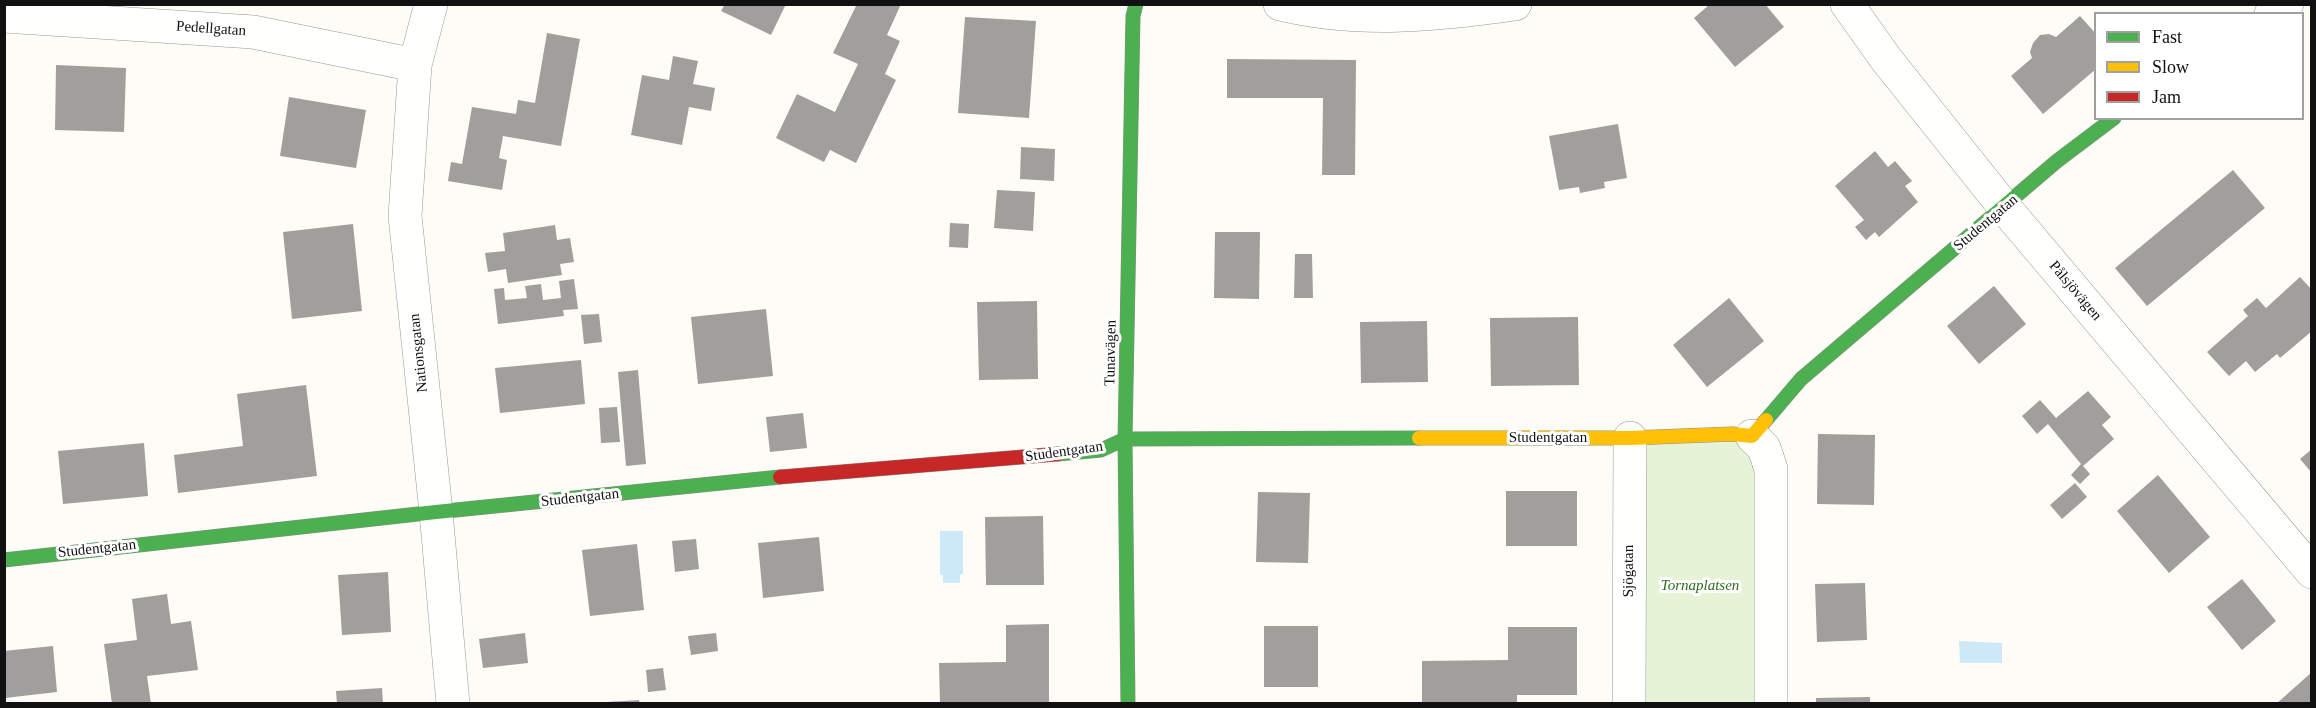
<!DOCTYPE html>
<html>
<head>
<meta charset="utf-8">
<style>
	body { margin:0 }
	#map { position:relative; width:2316px; height:708px; overflow:hidden; background:#fdfcf7; font-family:"Times New Roman",serif }
	canvas { display:block }
	.frame { position:absolute; inset:0; border:6px solid #111; pointer-events:none }
	.legend { position:absolute; left:2094px; top:12px; width:210px; height:108px; box-sizing:border-box; background:#fff; border:2px solid #a0a0a0; margin:0; padding:8px 10px; list-style:none; font-size:18px; color:#111 }
	.legend li { display:flex; align-items:center; gap:12px; height:30px }
	.legend b { width:30px; border:2px solid #a0a0a0 }
</style>
</head>
<body>
<div id="map">
<canvas width="2316" height="708"></canvas>
<div class="frame"></div>
<ul class="legend">
<li><b style="height:8px;background:#4caf50"></b>Fast</li>
<li><b style="height:8px;background:#ffc107"></b>Slow</li>
<li><b style="height:8px;background:#c62828"></b>Jam</li>
</ul>
</div>
<script>
const ctx = document.querySelector('canvas').getContext('2d');
ctx.lineJoin = 'round';
function fillPath(path, color) { ctx.fillStyle = color; ctx.fill(path, 'evenodd'); }
function strokePath(path, color, width, dash) { ctx.strokeStyle = color; ctx.lineWidth = width; ctx.lineCap = dash ? 'butt' : 'round'; ctx.setLineDash(dash || []); ctx.stroke(path); }
function label(font, color, halo, rows, align = 'center') {
  ctx.font = font + ' "Times New Roman",serif'; ctx.lineWidth = 6; ctx.setLineDash([]); ctx.textBaseline = 'middle'; ctx.strokeStyle = halo; ctx.fillStyle = color; for (const [text, x, y, turn = 0] of rows) {
    ctx.save(); ctx.translate(x, y); ctx.rotate((+turn || 0) * Math.PI / 180); ctx.textAlign = isNaN(turn) ? turn : align; if (halo) ctx.strokeText(text, 0, 0); ctx.fillText(text, 0, 0); ctx.restore();
  }
}
fillPath(new Path2D(`
	M1752,436L1771,703L1629,704L1630,438Z`), '#e7f3d7');
fillPath(new Path2D(`
	M940,531H963V574L960,575V583H943V575H940Z
	M1959,641L2002,643V663H1960Z`), '#cde8f7');
fillPath(new Path2D(`
	M725,4H786L771,35L721,11Z
	M857,4H901L887,35L900,41L885,74L896,80L856,163L830,150L824,162L776,138L797,94L835,112L858,64L833,53Z
	M1710,4H1765L1784,27L1735,67L1694,18Z
	M2080,16L2096,34V69L2043,114L2011,76L2032,58L2030,52L2033,43L2040,35L2049,34L2056,37Z
	M965,17L1036,21L1029,118L958,113Z
	M547,33L580,39L561,146L503,136L499,158L507,160L502,190L448,181L451,162L462,164L472,107L516,114L518,100L535,103Z
	M673,56L698,61L693,84L715,88L711,111L689,107L682,145L631,135L642,75L669,80Z
	M1227,59L1356,60L1355,175H1322L1323,98H1227Z
	M56,65L126,68L124,132L55,130Z
	M289,97L366,110L356,168L280,156Z
	M1618,124L1627,178L1604,182L1605,188L1580,193L1579,187L1559,190L1549,136Z
	M1021,147L1055,149L1054,181L1020,179Z
	M1875,151L1888,167L1895,161L1912,181L1905,186L1918,202L1879,237L1875,232L1866,240L1855,227L1864,220L1835,186Z
	M2233,170L2265,208L2147,306L2115,268Z
	M997,190L1035,192L1033,231L994,228Z
	M950,223L969,224L968,248L949,247Z
	M353,224L362,311L292,319L283,232Z
	M555,225L557,240L570,238L574,262L560,264L562,275L508,283L506,269L488,272L485,253L505,251L503,233Z
	M1215,232H1260L1259,299L1214,298Z
	M1295,254H1312L1313,298H1294Z
	M2300,277L2312,290V331L2280,358L2277,354L2255,372L2246,361L2229,376L2207,352L2248,316L2243,310L2257,298L2266,308Z
	M574,279L578,309L563,310L564,316L498,324L494,289L504,288L505,300L527,298L525,286L541,284L543,300L561,298L559,281Z
	M1994,286L2026,324L1979,364L1947,326Z
	M1729,298L1764,341L1707,387L1673,345Z
	M1037,301L1038,379L979,380L977,302Z
	M766,309L773,376L698,384L691,317Z
	M599,314L602,342L584,344L581,315Z
	M1578,317L1579,385L1491,386L1490,318Z
	M1427,321L1428,382L1361,383L1360,322Z
	M581,360L585,404L500,413L495,368Z
	M638,370L646,464L626,466L618,372Z
	M306,385L317,476L178,493L174,455L243,446L237,394Z
	M2088,391L2111,417L2102,425L2114,439L2083,466L2090,474L2080,484L2071,475L2081,464L2048,424L2037,434L2022,416L2040,400L2056,418Z
	M617,407L620,442L601,443L599,408Z
	M803,413L807,448L770,452L766,417Z
	M1818,434L1875,435L1874,505L1817,504Z
	M144,443L148,496L63,504L58,451Z
	M2312,449V473L2300,459Z
	M2158,475L2210,537L2169,573L2117,511Z
	M2075,483L2087,497L2062,519L2050,505Z
	M1506,491H1577V546H1506Z
	M1258,492L1310,493L1308,563L1256,562Z
	M1043,516L1044,585H986L985,517Z
	M819,537L824,591L763,598L758,543Z
	M696,539L699,569L675,572L672,541Z
	M637,544L644,610L590,616L582,550Z
	M388,572L391,632L342,635L338,575Z
	M2242,579L2276,621L2242,650L2207,607Z
	M1865,583L1867,640L1817,642L1815,584Z
	M167,594L171,624L191,621L198,670L147,676L151,704H112L104,644L137,640L132,599Z
	M1049,624V704H940L939,663L1006,662V625Z
	M1264,626H1318V687H1264Z
	M1508,627H1577V695H1517V704H1422V661L1508,660Z
	M525,633L528,663L483,668L479,639Z
	M716,633L718,651L691,655L688,636Z
	M53,646L57,692L5,698L4,651Z
	M663,668L666,690L648,692L646,670Z
	M2312,672V704H2276Z
	M382,688L383,704H337L336,691Z
	M1870,697V704H1816V698Z
	M639,700L640,704H606V702Z`), '#a19f9c');
const street = new Path2D(`
	M431,4L415,65L405,216L436,512L453,704
	M1280,4C1358,23 1437,15 1515,4
	M1847,4L1886,59L2005,208L2312,572
	M2271,14L2287,4
	M4,16L253,32L415,65
	M1752,436L1764,448L1771,469V704
	M1629,704L1630,438`);
const fast = new Path2D(`
	M1766,420L1801,379L2057,161L2114,118
	M1058,454L1101,450L1125,439L1419,438
	M4,560L436,512L780,477
	M1128,704L1125,439L1133,16L1136,4`);
const slow = new Path2D(`
	M1419,438H1630L1732,434L1752,436L1766,420`);
const jam = new Path2D(`
	M780,477L1058,454`);
strokePath(street, '#979795', 34);
strokePath(fast, '#8e8d8b', 15);
strokePath(slow, '#8e8d8b', 15);
strokePath(jam, '#8e8d8b', 15);
strokePath(street, '#fffffe', 33);
strokePath(fast, '#4caf50', 14);
strokePath(slow, '#ffc107', 14);
strokePath(jam, '#c62828', 14);
label('15px', '#111', '#fff', [
	["Pedellgatan",211,29,4],
	["Studentgatan",1986,223,-40],
	["Pålsjövägen",2075,291,50],
	["Nationsgatan",419,353,-96],
	["Tunavägen",1111,353,-89],
	["Studentgatan",1548,438],
	["Studentgatan",1064,452,-8],
	["Studentgatan",580,498,-6],
	["Studentgatan",97,549,-6],
	["Sjögatan",1629,571,-90]
]);
label('italic 15px', '#2f6b1f', '#fff', [
	["Tornaplatsen",1700,586]
]);
</script>
</body>
</html>
